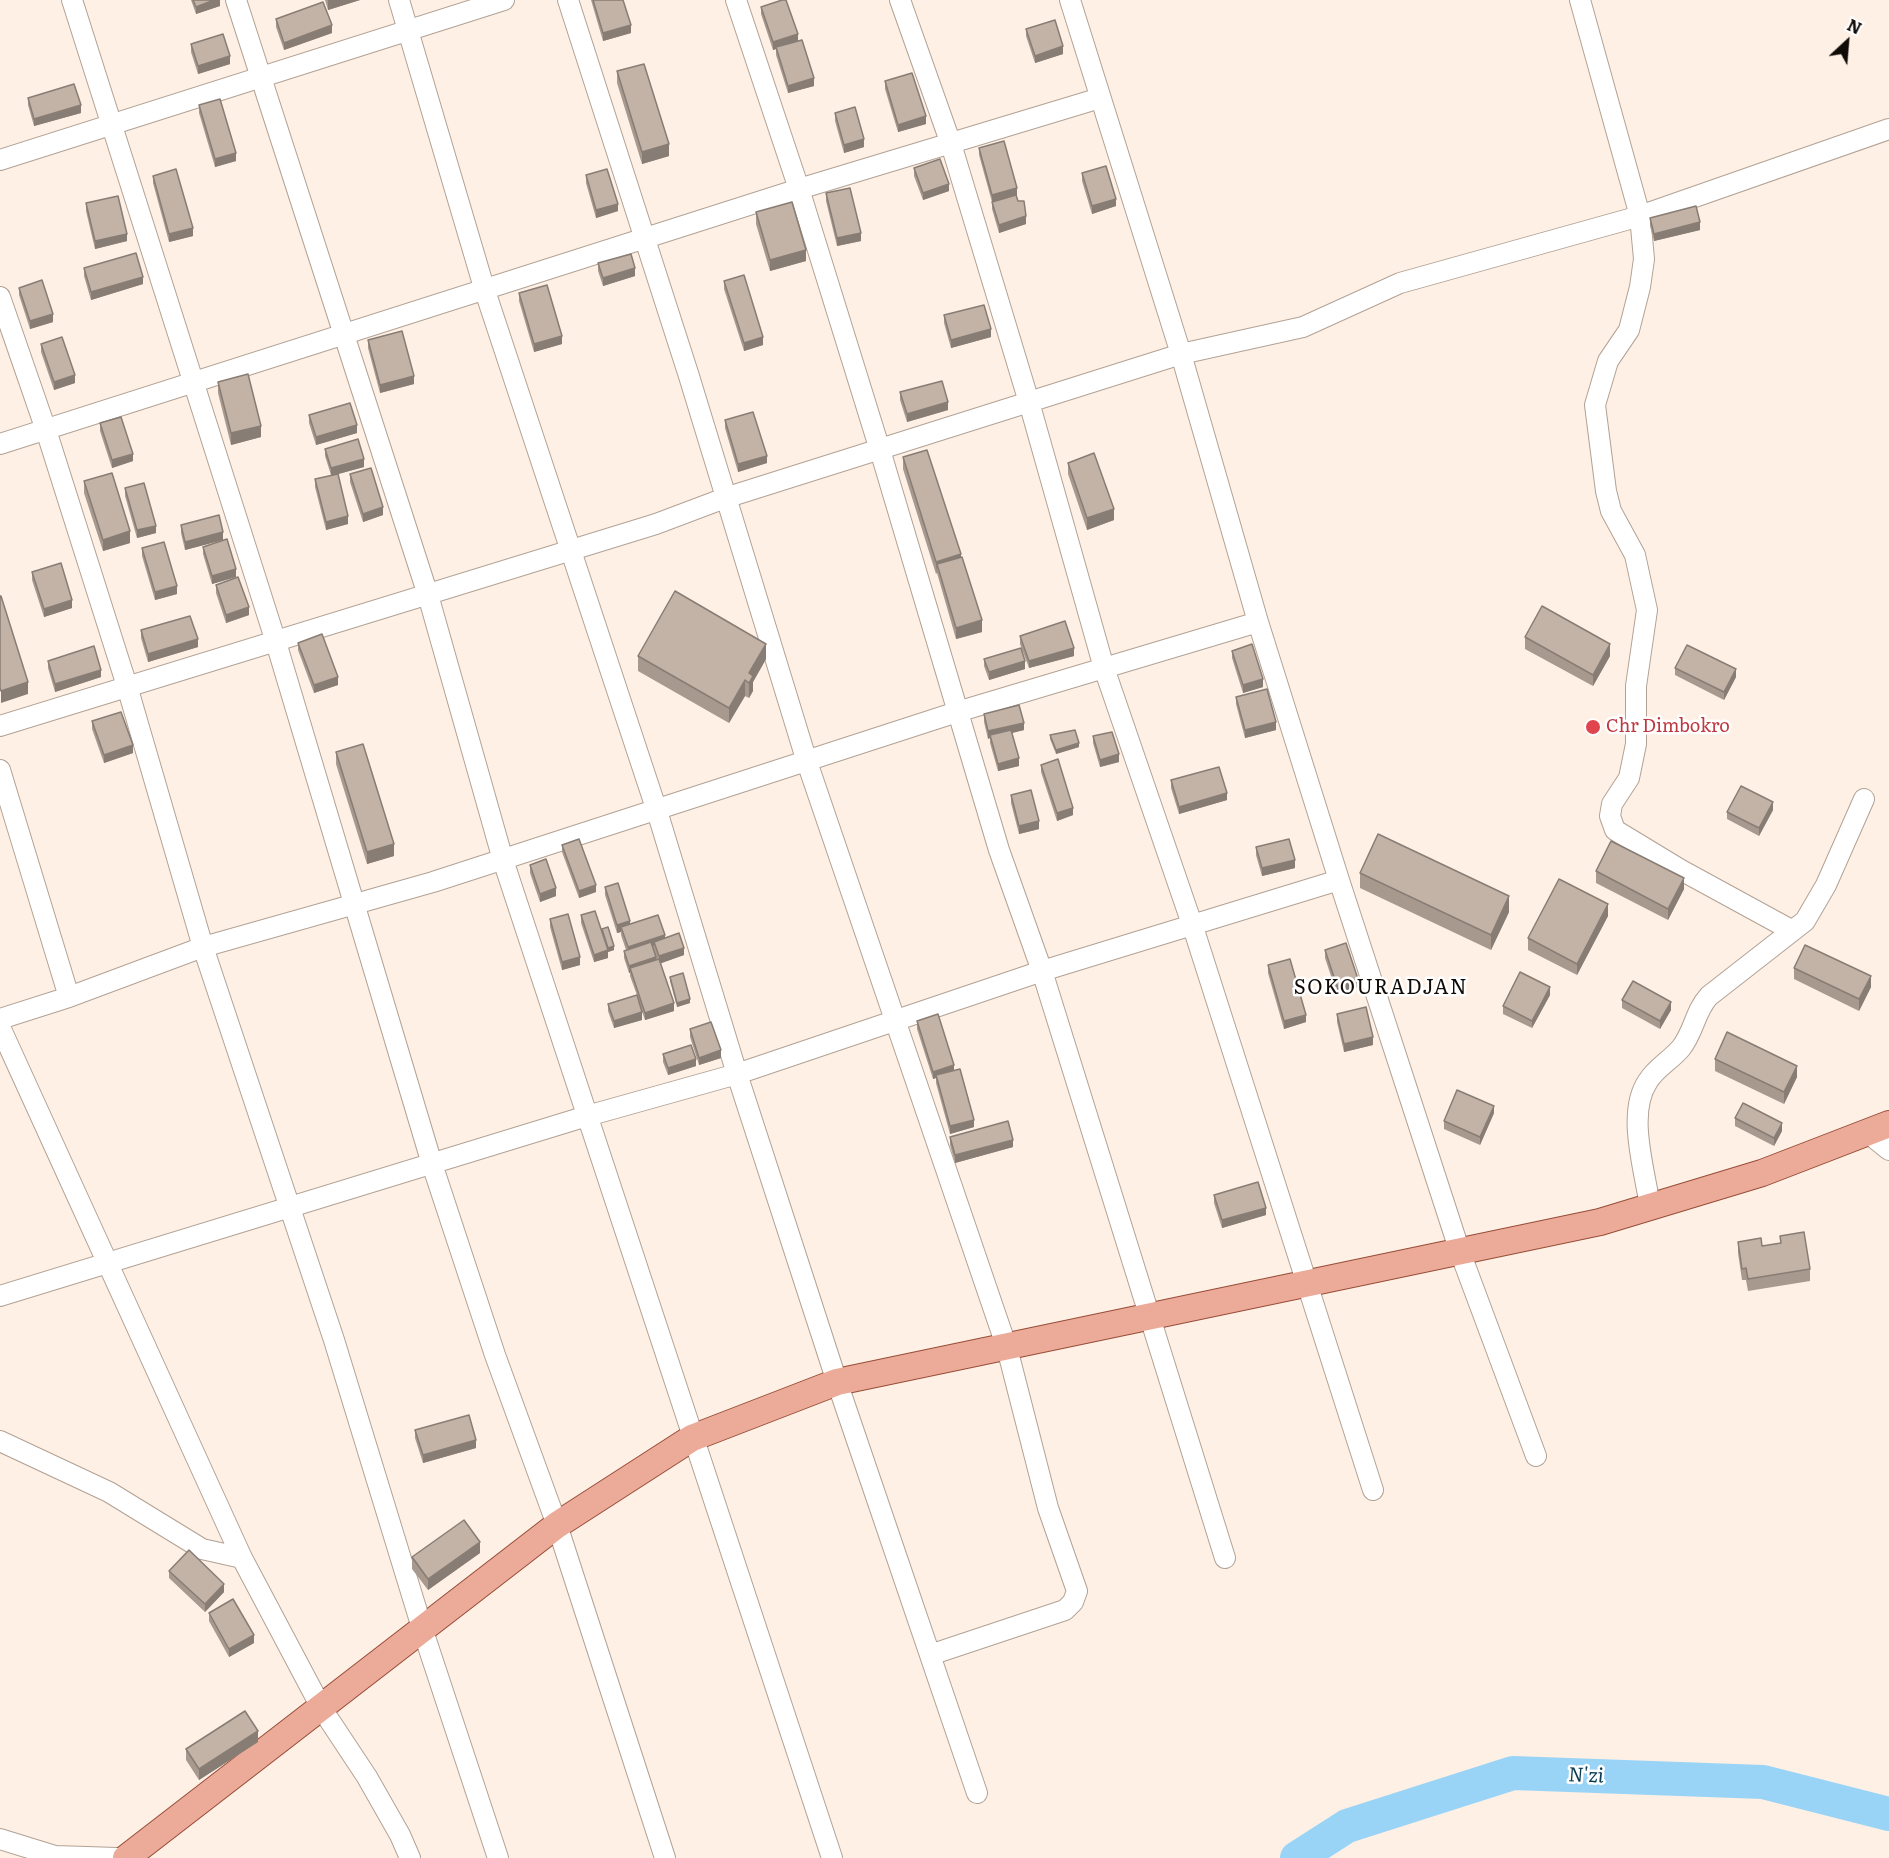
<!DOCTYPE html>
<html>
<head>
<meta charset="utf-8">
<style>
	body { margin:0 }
	#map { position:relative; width:1889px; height:1858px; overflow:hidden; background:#fef0e5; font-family:Literata,serif }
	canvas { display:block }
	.north { position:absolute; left:1817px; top:12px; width:60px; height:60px; -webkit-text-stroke:4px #fff; paint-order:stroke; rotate:26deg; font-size:16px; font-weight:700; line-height:24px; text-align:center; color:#110b07 }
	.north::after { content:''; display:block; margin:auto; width:21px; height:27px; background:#110b07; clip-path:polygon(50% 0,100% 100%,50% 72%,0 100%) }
</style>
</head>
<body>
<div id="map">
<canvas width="1889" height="1858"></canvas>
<div class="north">N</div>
</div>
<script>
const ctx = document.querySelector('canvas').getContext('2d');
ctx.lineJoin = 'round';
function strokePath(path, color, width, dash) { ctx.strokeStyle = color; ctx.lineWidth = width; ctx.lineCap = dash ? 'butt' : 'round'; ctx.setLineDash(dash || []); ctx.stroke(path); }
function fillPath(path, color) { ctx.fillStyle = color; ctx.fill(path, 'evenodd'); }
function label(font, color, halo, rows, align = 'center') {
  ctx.font = font + ' Literata,serif'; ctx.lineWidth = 5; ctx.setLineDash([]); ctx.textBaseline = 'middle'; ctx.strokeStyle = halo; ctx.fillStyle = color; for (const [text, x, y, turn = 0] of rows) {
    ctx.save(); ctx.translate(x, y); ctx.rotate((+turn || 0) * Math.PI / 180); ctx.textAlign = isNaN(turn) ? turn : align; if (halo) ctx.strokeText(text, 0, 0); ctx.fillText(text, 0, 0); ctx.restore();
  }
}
strokePath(new Path2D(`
	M1297,1858L1347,1826L1513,1773L1763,1782L1889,1814`), '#99d4f7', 34);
const minor = new Path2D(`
	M72,0L275,639L432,1164L495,1355L557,1525L665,1858
	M236,0L428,595L503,860L832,1858
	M399,0L485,291L657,811L737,1074L837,1382L977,1793
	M568,0L688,373L807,762L1007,1348L1048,1508L1077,1591L1073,1602L1065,1610L930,1655
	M736,0L799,189L880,450L999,850L1042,971L1225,1558
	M900,0L951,144L1029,402L1104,668L1193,927L1373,1490
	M1070,0L1181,354L1258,622L1339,880L1460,1252L1536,1456
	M1580,0L1640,216L1644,259L1640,287L1629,330L1608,361L1595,405L1606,491L1611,511L1635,555L1647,610L1636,686V744L1629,778L1612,804L1610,816L1615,830L1681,870L1791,930
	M0,160L504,0
	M0,297L46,430L127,686L203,947L334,1340L423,1631L498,1858
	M0,444L799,189L1100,98
	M0,726L656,524L725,498L1181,354L1303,327L1400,283L1640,216L1889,129
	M0,770L69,997
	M0,1019L69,997L203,947L433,882L957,712L1258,622
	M0,1027L242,1558L322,1709L367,1777L400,1835L410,1858
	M1868,1133L1889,1150
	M1650,1207C1645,1170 1626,1113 1648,1081C1656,1068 1671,1060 1681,1048C1694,1032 1695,1011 1709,996L1805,921L1826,885L1864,799
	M0,1296L587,1116L737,1074L1042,971L1339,880
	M0,1441L109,1492L202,1549L242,1558
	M0,1839L55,1856L117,1858`);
const major = new Path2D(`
	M126,1858L557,1525L692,1438L837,1382L1600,1222L1762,1173L1889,1124`);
strokePath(minor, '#b2a295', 22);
strokePath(major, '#974d38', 28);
strokePath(minor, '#fff', 20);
strokePath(major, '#ecaa98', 26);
fillPath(new Path2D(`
	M191,0H220V6L196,14Z
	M325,0H360L328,10Z
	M591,0H623L631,33L603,41Z
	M761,7L798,41L814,86L788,93L776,55V49L773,50L761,14Z
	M276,19L332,33L284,50L276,27Z
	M1026,29L1063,54L1035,63L1026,36Z
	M191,44L230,64L198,74L191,52Z
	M617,71L669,156L642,164L617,83Z
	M885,81L926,124L898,132L885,89Z
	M28,98L81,113L34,126L28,105Z
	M199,105L236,161L215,167L199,113Z
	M835,113L864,147L844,153L835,121Z
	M979,148L1017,196H1016L1026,224L999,233L992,209V202L979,155Z
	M914,168L949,191L923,200L914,176Z
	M1082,173L1116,206L1092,214L1082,181Z
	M586,175L618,211L596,218L586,183Z
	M153,176L193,236L169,242L153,183Z
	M826,193L861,241L837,246L826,201Z
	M86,203L127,241L95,249L86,211Z
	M756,212L806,261L770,271L756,224Z
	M1650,218L1700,230L1654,241L1650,226Z
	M598,263L635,276L603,286L598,271Z
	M84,268L143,284L91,300L84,276Z
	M724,281L763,345L744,351L724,289Z
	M19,288L53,322L30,329L19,295Z
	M519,293L562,344L534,352L519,301Z
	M944,315L991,337L951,348L944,323Z
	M368,340L414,384L380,393L368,348Z
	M41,344L75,383L54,390L41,352Z
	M218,382L261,437L231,445L218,393Z
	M900,392L948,410L907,422L900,400Z
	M309,415L357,433L316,445L309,423Z
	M725,420L767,463L738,472L725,428Z
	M100,423L133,461L112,468L100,431Z
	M325,449L364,467L338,474L348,524L326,530L315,487V479L331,475L325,456Z
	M903,457L961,557L982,632L956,639L937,573L936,574L903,469Z
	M1068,463L1114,520L1087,530L1068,474Z
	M350,474L383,515L363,522L350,482Z
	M84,481L130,543L103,551L84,493Z
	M125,488L156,533L137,538L125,496Z
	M181,525L223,540L185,550L181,533Z
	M203,547L236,577L212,584L203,554Z
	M142,548L177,594L155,600L142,556Z
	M32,572L72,608L44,617L32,580Z
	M216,585L249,615L226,623L216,593Z
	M141,630L198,647L148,662L141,638Z
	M1020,636L1074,656L1029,668L1020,644Z
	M1525,637L1610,656L1593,686L1525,649Z
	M298,643L338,685L314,693L298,650Z
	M1232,651L1263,687L1243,693L1232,658Z
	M638,656L766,659L753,682V691L749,698L745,696L729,723L638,671Z
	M984,659L1025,669L989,680L984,666Z
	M48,661L101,677L55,692L48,668Z
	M1675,668L1736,677L1724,700L1675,675Z
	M1236,697L1276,730L1245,738L1236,704Z
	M984,714L1024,730L1012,733L1019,766L998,771L990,743V738L988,739L984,722Z
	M92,721L133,753L104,763L92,729Z
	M1050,735L1079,747L1056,754L1050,739Z
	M1093,736L1119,762L1100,767L1093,743Z
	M336,752L394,856L367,864L336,764Z
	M1041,765L1073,815L1057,821L1041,772Z
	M1171,780L1227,800L1179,814L1171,788Z
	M1011,795L1039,829L1019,834L1011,803Z
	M1773,810L1759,836L1727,819V812Z
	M562,845L596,892L579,898L562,852Z
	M1256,847L1295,868L1262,876L1256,855Z
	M530,865L556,896L540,902L530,873Z
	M1596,871L1684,889L1668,920L1596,883Z
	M1360,873L1509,912L1491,950L1360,888Z
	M605,887L630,924L665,938L684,955L661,963L674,1011L645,1020L640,1006L642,1020L614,1028L608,1011V1004L637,995L630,976V973H629L624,958V951L626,950L621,935V932L617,933L605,895Z
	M581,915L602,933V929L614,950L608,952V951V958L594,962L581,923Z
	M1608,916L1577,975L1528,950V938Z
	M550,919L580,965L562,970L550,927Z
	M1325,950L1358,987L1337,994L1325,958Z
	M1268,965L1306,1022L1284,1029L1268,973Z
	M1794,968L1871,987L1859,1011L1794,979Z
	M670,977L690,1003L677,1007L670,981Z
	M1550,995L1532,1028L1503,1014V1006Z
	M1622,1000L1671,1010L1660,1029L1622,1008Z
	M1337,1014L1373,1045L1344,1052L1337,1022Z
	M917,1021L954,1070L974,1127L950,1134L936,1083V1078L933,1079L917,1029Z
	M690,1029L721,1058L699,1065L690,1037Z
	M663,1054L696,1066L668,1075L663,1062Z
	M1715,1059L1797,1077L1784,1104L1715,1071Z
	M1494,1113L1480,1145L1444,1129V1121Z
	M1735,1118L1782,1131L1774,1146L1735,1126Z
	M950,1137L1013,1147L955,1163L950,1145Z
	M1214,1195L1266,1215L1222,1228L1214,1203Z
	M1780,1236L1810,1269V1281L1748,1291L1746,1280H1742L1738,1253V1242L1762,1246L1780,1243Z
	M415,1430L476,1448L423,1463L415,1438Z
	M480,1553L428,1590L412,1569V1557Z
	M169,1571L224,1592L205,1612L169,1578Z
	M209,1613L254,1643L229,1657L209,1621Z
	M258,1742L199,1780L186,1760V1749Z`), '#a8998f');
fillPath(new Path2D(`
	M214,0H220V6L196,14V7Z
	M328,0H360L328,10Z
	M332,25V33L284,50V43Z
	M631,25V33L603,41V33Z
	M798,34V42L773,50V42Z
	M1063,46V54L1035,63V56Z
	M230,56V64L198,74V66Z
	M814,78V86L788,93V86Z
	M81,105V113L34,126V119Z
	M926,116V124L898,132V125Z
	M864,139V147L844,153V145Z
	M669,144V156L642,164V152Z
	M236,153V161L215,167V159Z
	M949,184V191L923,200V193Z
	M1017,188V196L992,203V195Z
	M1116,199V206L1092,214V206Z
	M618,204V211L596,218V210Z
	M1026,216V224L999,233V225Z
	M1700,222V230L1654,241V234Z
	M193,228V236L169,242V234Z
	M861,233V241L837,246V238Z
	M127,234V241L95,249V241Z
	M806,250V261L770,271V260Z
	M635,268V276L603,286V278Z
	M143,277V284L91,300V292Z
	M53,314V322L30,329V321Z
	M991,329V337L951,348V340Z
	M562,336V344L534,352V344Z
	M763,337V345L744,351V343Z
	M75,375V383L54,390V382Z
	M414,376V384L380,393V385Z
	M948,402V410L907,422V414Z
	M357,425V433L316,445V437Z
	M261,426V437L231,445V433Z
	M133,454V461L112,468V460Z
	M767,456V463L738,472V464Z
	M364,459V467L331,476V468Z
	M383,507V515L363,522V514Z
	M1114,509V520L1087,530V518Z
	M348,516V524L326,530V522Z
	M156,526V533L137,538V530Z
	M130,531V543L103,551V540Z
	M223,532V540L185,550V542Z
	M961,554V566L937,564L936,574V562Z
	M236,569V577L212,584V576Z
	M177,586V594L155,600V592Z
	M72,600V608L44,617V609Z
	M249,607V615L226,623V615Z
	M982,620V632L956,639V628Z
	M198,639V647L148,662V654Z
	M766,644V659L753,682V691L749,698V673Z
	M1610,644V656L1593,686V675Z
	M1074,648V656L1029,668V661Z
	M1025,661V669L989,680V672Z
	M1736,669V677L1724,700V692Z
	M101,670V677L55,692V684Z
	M338,677V685L314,693V685Z
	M1263,679V687L1243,693V685Z
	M745,680V696L729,723V708Z
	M28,682V694L1,703V691Z
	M1276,722V730L1245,738V730Z
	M1024,723V730L991,738L990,735V738L988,739V731Z
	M1079,743V747L1056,754V750Z
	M133,745V753L104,763V755Z
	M1119,754V762L1100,767V760Z
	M1019,758V766L998,771V764Z
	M1227,793V800L1179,814V807Z
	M1773,802V810L1759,836V828Z
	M1073,808V815L1057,821V813Z
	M1039,821V829L1019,834V826Z
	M394,844V856L367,864V852Z
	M1295,860V868L1262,876V868Z
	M1684,878V889L1668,920V909Z
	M596,885V892L579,898V891Z
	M556,888V896L540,902V894Z
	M1509,896V912L1491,950V935Z
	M1608,904V916L1577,975V964Z
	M630,921V929L621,927V932L617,933V925Z
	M665,935V943L654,942V946L628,955V947Z
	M614,946V950L608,952V948Z
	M684,948V955L659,964V956Z
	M608,950V958L594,962V955Z
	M580,957V965L562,970V962Z
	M656,957V964L630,968V973H629V966Z
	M1871,976V987L1859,1011V999Z
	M1358,979V987L1337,994V986Z
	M1550,987V995L1532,1028V1021Z
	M690,999V1003L677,1007V1003Z
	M1671,1002V1010L1660,1029V1021Z
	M674,1003V1011L645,1020V1013Z
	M642,1012V1020L614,1028V1021Z
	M1306,1015V1022L1284,1029V1021Z
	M1373,1037V1045L1344,1052V1044Z
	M721,1050V1058L699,1065V1058Z
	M696,1059V1066L668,1075V1068Z
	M954,1065V1073L936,1075V1078L933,1079V1072Z
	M1797,1066V1077L1784,1104V1092Z
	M1494,1106V1113L1480,1145V1137Z
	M974,1120V1127L950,1134V1126Z
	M1782,1123V1131L1774,1146V1138Z
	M1013,1140V1147L955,1163V1155Z
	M1266,1208V1215L1222,1228V1220Z
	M476,1440V1448L423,1463V1455Z
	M480,1542V1553L428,1590V1579Z
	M224,1584V1592L205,1612V1604Z
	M254,1635V1643L229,1657V1649Z
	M258,1731V1742L199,1780V1769Z`), '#887d74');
const building = new Path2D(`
	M193,0H214L196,7Z
	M593,0H623L631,25L603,33Z
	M782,0H786L798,34L773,42L761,7Z
	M323,2L332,25L284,43L276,19Z
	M1055,20L1063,46L1035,56L1026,29Z
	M223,34L230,56L198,66L191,44Z
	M802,40L814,78L788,86L776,47Z
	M644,64L669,144L642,152L617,71Z
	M912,73L926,116L898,125L885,81Z
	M74,84L81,105L34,119L28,98Z
	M220,99L236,153L215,159L199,105Z
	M855,107L864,139L844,145L835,113Z
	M1004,141L1017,188L992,195L979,148Z
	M940,159L949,184L923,193L914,168Z
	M1106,166L1116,199L1092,206L1082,173Z
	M176,169L193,228L169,234L153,176Z
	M607,169L618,204L596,210L586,175Z
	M850,188L861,233L837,238L826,193Z
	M1016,195L1018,201H1024L1026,216L999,225L992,202Z
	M118,196L127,234L95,241L86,203Z
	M792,202L806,250L770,260L756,212Z
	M1696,206L1700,222L1654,234L1650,218Z
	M136,253L143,277L91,292L84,268Z
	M631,254L635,268L603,278L598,263Z
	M744,275L763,337L744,343L724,281Z
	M42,280L53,314L30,321L19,288Z
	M547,285L562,336L534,344L519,293Z
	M984,305L991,329L951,340L944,315Z
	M402,331L414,376L380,385L368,340Z
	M62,337L75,375L54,382L41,344Z
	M248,374L261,426L231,433L218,382Z
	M942,381L948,402L907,414L900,392Z
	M350,403L357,425L316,437L309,415Z
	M753,412L767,456L738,464L725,420Z
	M121,417L133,454L112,460L100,423Z
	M358,439L364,459L331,468L325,449Z
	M927,450L961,554L936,562L903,457Z
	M1094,453L1114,509L1087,518L1068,463Z
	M371,468L383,507L363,514L350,474Z
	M112,473L130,531L103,540L84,481Z
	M338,474L348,516L326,522L315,479Z
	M144,483L156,526L137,530L125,488Z
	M219,515L223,532L185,542L181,525Z
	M227,539L236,569L212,576L203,547Z
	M164,542L177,586L155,592L142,548Z
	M962,557L982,620L956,628L937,564Z
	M61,563L72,600L44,609L32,572Z
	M238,577L249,607L226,615L216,585Z
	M675,591L766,644L749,673L753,676L749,683L745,680L729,708L638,656Z
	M0,596H1L28,682L1,691L0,688Z
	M1542,606L1610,644L1593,675L1525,637Z
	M190,616L198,639L148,654L141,630Z
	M1065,621L1074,648L1029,661L1020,636Z
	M322,634L338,677L314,685L298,643Z
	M1252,644L1263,679L1243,685L1232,651Z
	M1687,645L1736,669L1724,692L1675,668Z
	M94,646L101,670L55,684L48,661Z
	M1021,648L1025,661L989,672L984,659Z
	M1267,689L1276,722L1245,730L1236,697Z
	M1019,705L1024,723L988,731L984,714Z
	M121,712L133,745L104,755L92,721Z
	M1011,730L1019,758L998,764L990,735Z
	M1075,730L1079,743L1056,750L1050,735Z
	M1112,732L1119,754L1100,760L1093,736Z
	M363,744L394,844L367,852L336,752Z
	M1058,759L1073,808L1057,813L1041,765Z
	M1219,767L1227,793L1179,807L1171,780Z
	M1741,786L1773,802L1759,828L1727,812Z
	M1031,790L1039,821L1019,826L1011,795Z
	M1378,834L1509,896L1491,935L1360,873Z
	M579,839L596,885L579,891L562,845Z
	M1289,839L1295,860L1262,868L1256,847Z
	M1611,841L1684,878L1668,909L1596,871Z
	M546,859L556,888L540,894L530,865Z
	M1559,879L1608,904L1577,964L1528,938Z
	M618,883L630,921L617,925L605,887Z
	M595,911L608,950L594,955L581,915Z
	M568,914L580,957L562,962L550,919Z
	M658,915L665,935L628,947L621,927Z
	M608,927L614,946L608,948L602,929Z
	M679,933L684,948L659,956L654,942Z
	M651,942L656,957L629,966L624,951Z
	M1346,943L1358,979L1337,986L1325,950Z
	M1805,945L1871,976L1859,999L1794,968Z
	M659,959L674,1003L645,1013L630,968Z
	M1290,959L1306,1015L1284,1021L1268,965Z
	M1520,972L1550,987L1532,1021L1503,1006Z
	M683,973L690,999L677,1003L670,977Z
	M1633,981L1671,1002L1660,1021L1622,1000Z
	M637,995L642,1012L614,1021L608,1004Z
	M1366,1007L1373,1037L1344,1044L1337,1014Z
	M938,1014L954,1065L933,1072L917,1021Z
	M711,1022L721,1050L699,1058L690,1029Z
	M1727,1032L1797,1066L1784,1092L1715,1059Z
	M691,1045L696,1059L668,1068L663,1054Z
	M960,1069L974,1120L950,1126L936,1075Z
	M1457,1090L1494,1106L1480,1137L1444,1121Z
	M1743,1103L1782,1123L1774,1138L1735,1118Z
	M1008,1121L1013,1140L955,1155L950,1137Z
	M1258,1182L1266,1208L1222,1220L1214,1195Z
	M1804,1232L1810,1269L1748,1279L1746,1268L1742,1269L1738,1242L1761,1238L1762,1246L1781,1243L1780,1236Z
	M469,1415L476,1440L423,1455L415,1430Z
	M464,1520L480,1542L428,1579L412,1557Z
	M189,1550L224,1584L205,1604L169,1571Z
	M233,1599L254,1635L229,1649L209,1613Z
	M245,1711L258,1731L199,1769L186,1749Z`);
fillPath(building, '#c3b2a6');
strokePath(building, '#887d74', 1.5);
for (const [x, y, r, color] of [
	[1593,727,8,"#e0444e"]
]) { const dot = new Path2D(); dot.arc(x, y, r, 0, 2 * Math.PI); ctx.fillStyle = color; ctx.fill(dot); strokePath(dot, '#fff', 2); }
label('18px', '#be3a42', '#fff', [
	["Chr Dimbokro",1606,727]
], 'left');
ctx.letterSpacing = '1.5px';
label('20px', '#110b07', '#fff', [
	["SOKOURADJAN",1381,988]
]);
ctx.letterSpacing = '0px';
label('italic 20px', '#093b52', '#fff', [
	["N'zi",1586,1776,2]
]);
</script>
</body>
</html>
